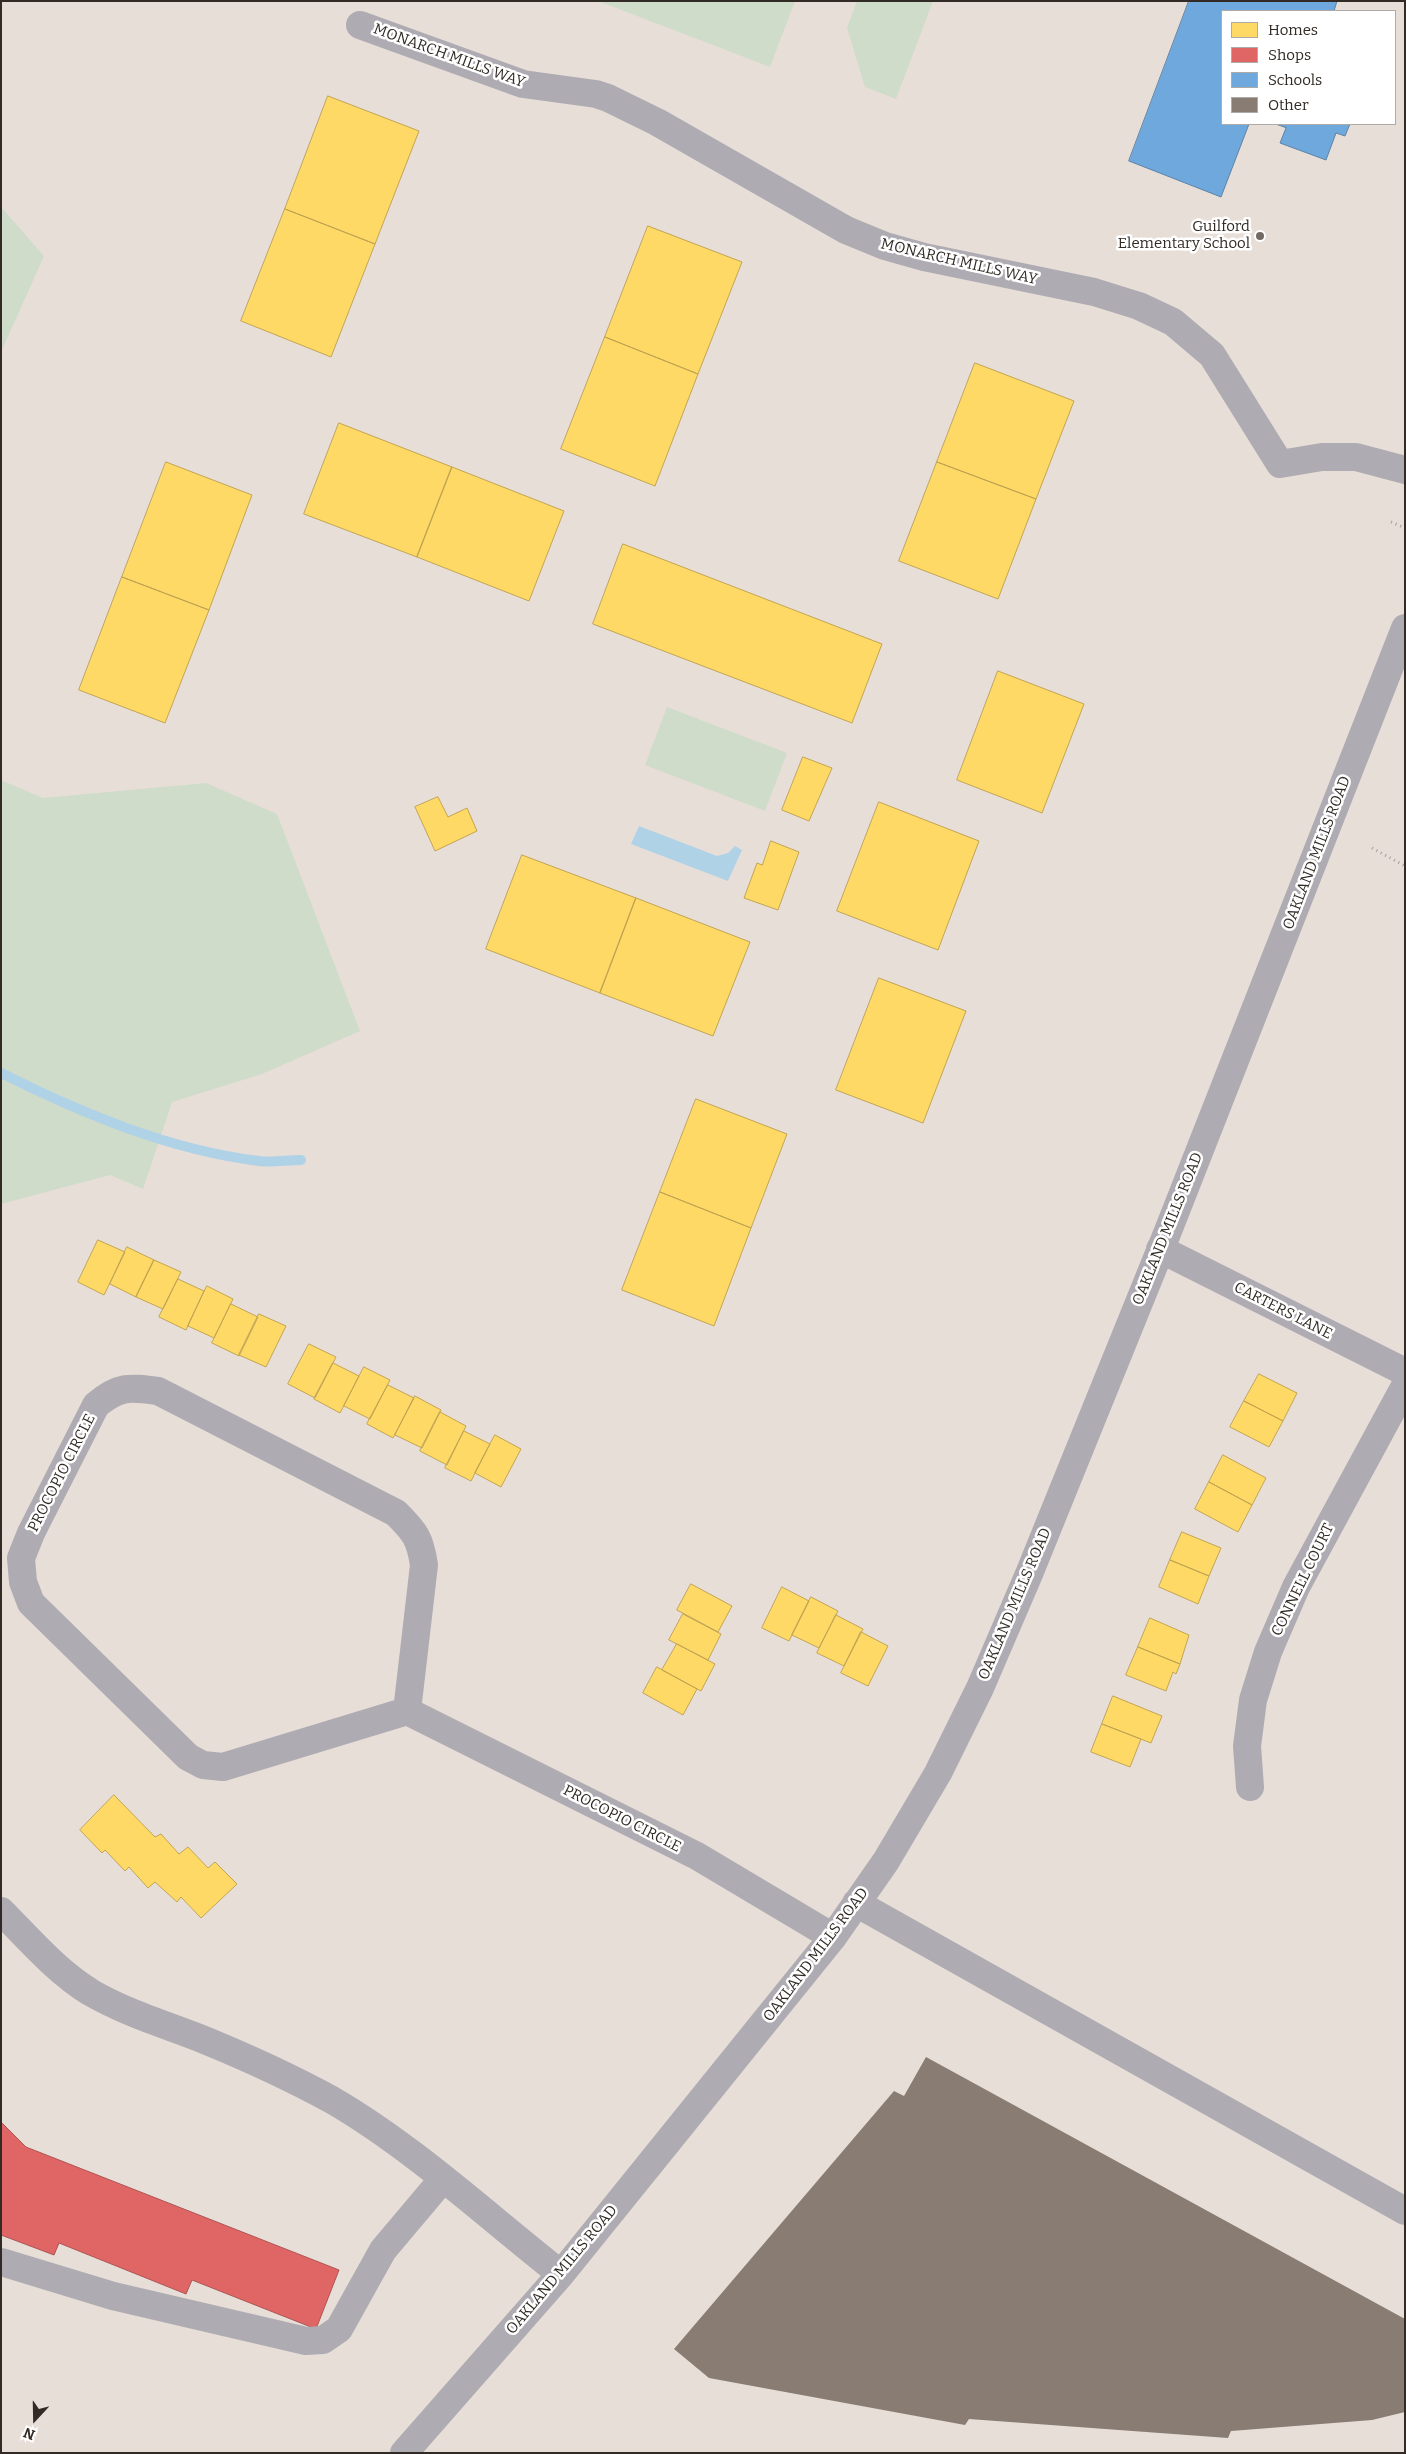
<!DOCTYPE html>
<html>
<head>
<meta charset="utf-8">
<style>
	body { margin:0 }
	#map { position:relative; width:1406px; height:2454px; overflow:hidden; background:#e8ded8; font-family:Bitter,serif }
	canvas { display:block }
	.frame { position:absolute; inset:0; border:2px solid #312a25; pointer-events:none }
	.legend { position:absolute; left:1221px; top:10px; width:175px; height:115px; box-sizing:border-box; background:#fff; border:1px solid #adaaa8; margin:0; padding:6px 9px; list-style:none; font-size:15px; color:#312a25 }
	.legend li { display:flex; align-items:center; gap:10px; height:25px }
	.legend b { width:25px; border:1px solid #adaaa8 }
	.north { position:absolute; left:10px; top:2394px; width:50px; height:50px; -webkit-text-stroke:4px #fff; paint-order:stroke; rotate:201deg; font-size:14px; font-weight:700; line-height:20px; text-align:center; color:#312a25 }
	.north::after { content:''; display:block; margin:auto; width:18px; height:22px; background:#312a25; clip-path:polygon(50% 0,100% 100%,50% 72%,0 100%) }
</style>
</head>
<body>
<div id="map">
<canvas width="1406" height="2454"></canvas>
<div class="frame"></div>
<ul class="legend">
<li><b style="height:14px;background:#ffd966"></b>Homes</li>
<li><b style="height:14px;background:#e06666"></b>Shops</li>
<li><b style="height:14px;background:#6fa8dc"></b>Schools</li>
<li><b style="height:14px;background:#887c73"></b>Other</li>
</ul>
<div class="north">N</div>
</div>
<script>
const ctx = document.querySelector('canvas').getContext('2d');
ctx.lineJoin = 'round';
function fillPath(path, color) { ctx.fillStyle = color; ctx.fill(path, 'evenodd'); }
function strokePath(path, color, width, dash) { ctx.strokeStyle = color; ctx.lineWidth = width; ctx.lineCap = dash ? 'butt' : 'round'; ctx.setLineDash(dash || []); ctx.stroke(path); }
function label(font, color, halo, rows, align = 'center') {
  ctx.font = font + ' Bitter,serif'; ctx.lineWidth = 5; ctx.setLineDash([]); ctx.textBaseline = 'middle'; ctx.strokeStyle = halo; ctx.fillStyle = color; for (const [text, x, y, turn = 0] of rows) {
    ctx.save(); ctx.translate(x, y); ctx.rotate((+turn || 0) * Math.PI / 180); ctx.textAlign = isNaN(turn) ? turn : align; if (halo) ctx.strokeText(text, 0, 0); ctx.fillText(text, 0, 0); ctx.restore();
  }
}
fillPath(new Path2D(`
	M598,1H795L770,67Z
	M857,1H933L896,99L865,87L847,28Z
	M1,207L44,256L1,352Z
	M667,707L787,753L765,811L645,765Z
	M1,780L43,798L206,783L277,814L360,1031L262,1074L172,1102L143,1189L110,1175L1,1204Z`), '#cfdcc9');
fillPath(new Path2D(`
	M639,826L717,856L728,853L735,846L742,850L728,881L631,844Z`), '#b0d2e7');
const homes = new Path2D(`
	M328,96L419,131L375,244L285,209Z
	M285,209L375,244L331,357L241,321Z
	M648,226L742,262L698,374L605,337Z
	M605,337L698,374L655,486L561,449Z
	M975,363L1074,401L1036,499L937,462Z
	M339,423L452,467L417,557L304,514Z
	M166,462L252,495L209,610L122,577Z
	M937,462L1036,499L998,599L899,561Z
	M452,467L564,511L529,601L417,557Z
	M623,544L882,644L852,723L593,624Z
	M122,577L209,610L165,723L79,690Z
	M998,671L1084,704L1042,813L957,780Z
	M803,757L832,768L809,821L782,810Z
	M438,797L448,817L467,808L477,831L435,851L415,807Z
	M879,802L979,841L938,950L837,911Z
	M771,841L799,852L778,910L744,898L757,863L762,865Z
	M522,855L636,898L600,993L486,949Z
	M636,898L750,942L713,1036L600,993Z
	M879,978L966,1011L923,1123L836,1090Z
	M696,1099L787,1134L751,1228L660,1192Z
	M660,1192L751,1228L714,1326L622,1290Z
	M98,1240L125,1252L104,1295L78,1282Z
	M127,1247L154,1260L136,1297L110,1284Z
	M154,1260L181,1272L163,1309L136,1297Z
	M178,1279L204,1291L186,1330L159,1317Z
	M207,1286L233,1299L214,1338L188,1326Z
	M231,1304L258,1317L239,1356L212,1343Z
	M259,1314L286,1326L266,1367L239,1355Z
	M309,1344L336,1357L315,1398L288,1384Z
	M333,1363L359,1376L340,1413L314,1399Z
	M364,1367L390,1380L370,1419L344,1406Z
	M1259,1374L1297,1393L1283,1421L1244,1401Z
	M388,1385L414,1398L393,1438L367,1424Z
	M415,1396L441,1410L422,1448L395,1435Z
	M1244,1401L1283,1421L1269,1447L1230,1427Z
	M440,1412L466,1426L447,1465L420,1451Z
	M464,1431L490,1444L471,1481L445,1468Z
	M495,1435L521,1449L501,1487L475,1473Z
	M1223,1455L1266,1478L1252,1505L1209,1482Z
	M1209,1482L1252,1505L1238,1532L1195,1509Z
	M1182,1532L1221,1548L1209,1576L1170,1560Z
	M1170,1560L1209,1576L1198,1604L1159,1587Z
	M691,1584L732,1606L718,1632L677,1610Z
	M782,1587L809,1601L789,1641L762,1628Z
	M811,1597L838,1611L819,1648L792,1635Z
	M683,1614L721,1634L708,1660L669,1640Z
	M836,1615L863,1629L844,1666L817,1653Z
	M1150,1618L1189,1635L1180,1664L1138,1647Z
	M861,1632L888,1646L868,1686L841,1673Z
	M677,1644L715,1664L701,1691L662,1670Z
	M1138,1647L1180,1664L1176,1674L1173,1672L1166,1691L1126,1675Z
	M657,1667L697,1689L683,1715L643,1693Z
	M1113,1696L1162,1716L1151,1743L1102,1724Z
	M1102,1724L1141,1739L1130,1767L1091,1752Z
	M114,1795L155,1837L161,1834L179,1854L188,1847L208,1868L215,1862L237,1884L201,1918L181,1897L177,1902L155,1882L148,1888L129,1867L125,1871L105,1850L102,1853L80,1830Z`);
fillPath(homes, '#ffd966');
strokePath(homes, '#c1a452', 1);
const shops = new Path2D(`
	M1,2122L26,2147L339,2270L316,2329L192,2280L186,2294L59,2243L54,2255L1,2235Z`);
fillPath(shops, '#e06666');
strokePath(shops, '#ac5452', 1);
const schools = new Path2D(`
	M1189,1H1337L1334,11H1222V124H1249L1221,197L1129,161Z
	M1276,124H1350L1345,136L1336,133L1326,160L1280,143L1286,128Z`);
fillPath(schools, '#6fa8dc');
strokePath(schools, '#5c82a5', 1);
strokePath(new Path2D(`
	M1,1073C81,1113 169,1150 259,1161C272,1163 287,1160 301,1160`), '#b0d2e7', 10);
fillPath(new Path2D(`
	M926,2057L1405,2319V2412L1372,2420L1231,2431L1228,2438L969,2419L965,2425L709,2378L674,2349L894,2091L904,2096Z`), '#887c73');
strokePath(new Path2D(`
	M1391,522L1405,528
	M1372,848L1405,866`), '#a29fa2', 3, [1, 4]);
strokePath(new Path2D(`
	M360,25L523,84L596,94L608,98L657,122L846,230L885,246L924,257L1094,292L1139,306L1173,322L1212,355L1280,464L1322,457H1356L1405,470
	M1160,1249L1405,1372
	M407,1711L424,1565C420,1538 415,1532 396,1513L158,1391C128,1387 119,1386 96,1405L31,1533L21,1558L23,1582L31,1603L188,1757L203,1765L223,1767L407,1711L697,1856L833,1937
	M1250,1787L1247,1746L1253,1700L1268,1652L1296,1587L1405,1386
	M856,1903L1405,2211
	M1,1911C29,1939 56,1971 90,1992C126,2013 164,2024 202,2039C246,2057 290,2077 332,2100C413,2147 487,2216 561,2274
	M1,2262L113,2296L306,2341L323,2340L339,2329L383,2250L442,2180
	M404,2453L561,2274L833,1937L886,1861L938,1773L980,1688L1029,1574L1168,1231L1405,628`), '#aeacb2', 28);
for (const [x, y, r, color] of [
	[1260,236,5,"#716964"]
]) { const dot = new Path2D(); dot.arc(x, y, r, 0, 2 * Math.PI); ctx.fillStyle = color; ctx.fill(dot); strokePath(dot, '#fff', 2); }
label('15px', '#312a25', '#fff', [
	["MONARCH MILLS WAY",449,56,20],
	["MONARCH MILLS WAY",959,262,13],
	["OAKLAND MILLS ROAD",1317,853,-69],
	["OAKLAND MILLS ROAD",1168,1229,-68],
	["CARTERS LANE",1283,1311,27],
	["PROCOPIO CIRCLE",62,1473,-63],
	["CONNELL COURT",1303,1580,-64],
	["OAKLAND MILLS ROAD",1015,1604,-67],
	["PROCOPIO CIRCLE",622,1819,27],
	["OAKLAND MILLS ROAD",816,1955,-53],
	["OAKLAND MILLS ROAD",562,2270,-50]
]);
label('15px', '#312a25', '#fff', [
	["Guilford",1250,227],
	["Elementary School",1250,244]
], 'right');
</script>
</body>
</html>
